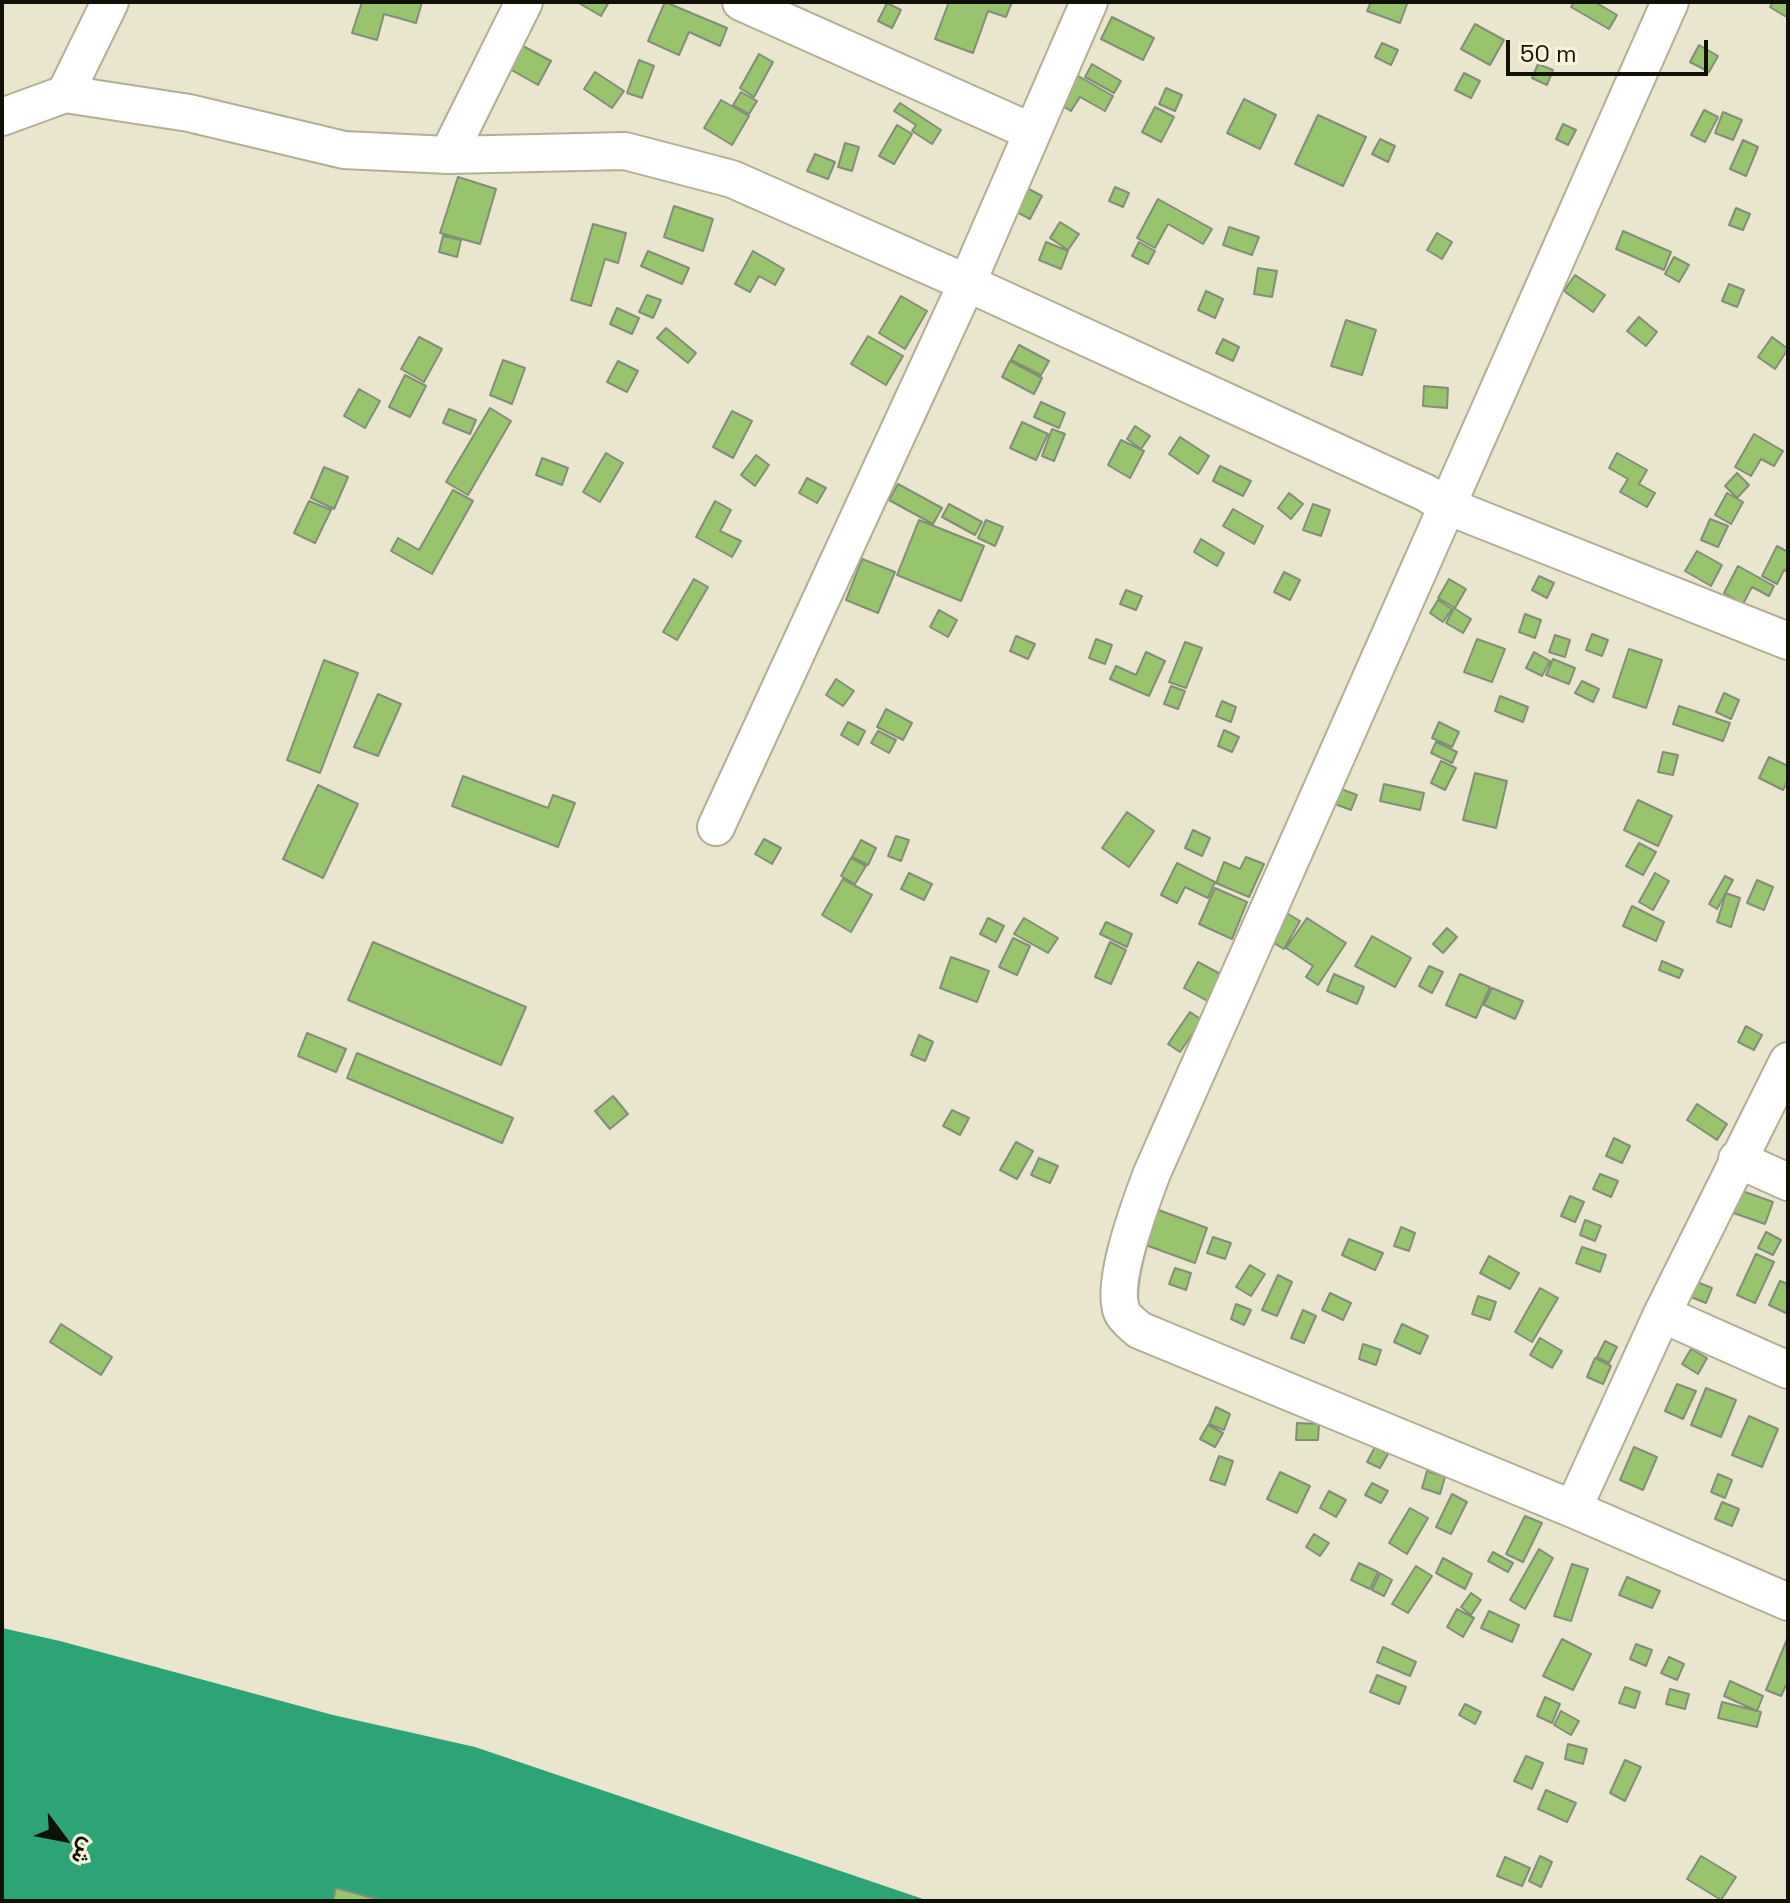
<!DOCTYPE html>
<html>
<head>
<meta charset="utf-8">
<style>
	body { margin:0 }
	#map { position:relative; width:1790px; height:1903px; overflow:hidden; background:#eae6cd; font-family:"Space Grotesk",Vazirmatn,sans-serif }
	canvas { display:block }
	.frame { position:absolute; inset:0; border:4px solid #111007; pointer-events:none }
	.north { position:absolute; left:24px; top:1799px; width:80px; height:80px; -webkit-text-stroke:6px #f8f4da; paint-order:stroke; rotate:122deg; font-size:22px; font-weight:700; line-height:32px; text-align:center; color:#111007 }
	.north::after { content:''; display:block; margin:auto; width:28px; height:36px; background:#111007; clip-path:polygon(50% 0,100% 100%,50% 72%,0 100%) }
	.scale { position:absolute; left:1506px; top:40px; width:202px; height:36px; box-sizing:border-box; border:4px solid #111007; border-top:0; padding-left:10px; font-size:24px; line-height:28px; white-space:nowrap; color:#111007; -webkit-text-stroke:6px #f8f4da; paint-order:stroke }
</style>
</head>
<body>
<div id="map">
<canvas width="1790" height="1903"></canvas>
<div class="frame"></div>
<div class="north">ش</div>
<div class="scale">50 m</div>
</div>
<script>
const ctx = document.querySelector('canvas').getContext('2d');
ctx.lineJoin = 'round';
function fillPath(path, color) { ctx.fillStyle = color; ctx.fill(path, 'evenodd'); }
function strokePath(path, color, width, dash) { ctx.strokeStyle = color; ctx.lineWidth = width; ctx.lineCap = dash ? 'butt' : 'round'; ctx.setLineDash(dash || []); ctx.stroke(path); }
fillPath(new Path2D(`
	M2,1628L60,1641L333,1715L475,1747L929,1901H2Z`), '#2ca476');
const building = new Path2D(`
	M362,2L382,3L422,2L416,23L384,14L377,40L352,33Z
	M577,2H609L601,16Z
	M665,2L727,28L720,46L689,32L679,55L648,41Z
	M949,2H1012L1006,17L988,11L973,53L935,39Z
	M1371,2H1403L1407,4L1400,23L1367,11Z
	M1574,2H1595L1617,15L1609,29L1571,7Z
	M1773,2H1788V18L1770,7Z
	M887,3L901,10L892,28L878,21Z
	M1112,17L1154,38L1143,60L1101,39Z
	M1475,24L1504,40L1490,65L1461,49Z
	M1382,43L1398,50L1391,65L1375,57Z
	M521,45L551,61L538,85L508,68Z
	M1699,45L1718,56L1709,72L1690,62Z
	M759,54L773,62L754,97L740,88Z
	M639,60L654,66L642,98L627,93Z
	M1092,64L1121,81L1114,93L1085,77Z
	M1538,64L1553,70L1547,85L1532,78Z
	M595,72L624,91L612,108L584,89Z
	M1073,73L1113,96L1105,111L1080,97L1071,111L1057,103Z
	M1464,73L1480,81L1471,98L1455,90Z
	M1166,88L1182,95L1175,111L1159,104Z
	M741,92L757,101L749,114L733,105Z
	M1244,99L1276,115L1260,149L1227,133Z
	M721,100L749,116L732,145L704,128Z
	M900,103L941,130L932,144L912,131L916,125L894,111Z
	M1155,107L1174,117L1161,142L1142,132Z
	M1704,110L1718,117L1705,142L1691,135Z
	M1723,112L1742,120L1733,140L1715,133Z
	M1318,115L1366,137L1343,186L1295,164Z
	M1563,124L1576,130L1568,145L1556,139Z
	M897,125L912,134L894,164L879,156Z
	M1380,139L1395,146L1388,162L1372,154Z
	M1743,140L1758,147L1746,176L1730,169Z
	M845,143L859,147L852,171L838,167Z
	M815,154L835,162L828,179L807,171Z
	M458,177L496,189L480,244L440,233Z
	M1115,187L1129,193L1123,207L1109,201Z
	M1027,188L1042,196L1030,219L1015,211Z
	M1158,199L1212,229L1203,244L1168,224L1155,248L1137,238Z
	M674,206L713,219L703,251L664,237Z
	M1736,208L1750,214L1743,230L1729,225Z
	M1060,222L1079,234L1068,250L1050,238Z
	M593,224L626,233L618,263L605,259L591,306L571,300Z
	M1229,227L1259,237L1252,255L1223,245Z
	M1623,231L1671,252L1664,270L1616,249Z
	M1437,233L1452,242L1442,259L1427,250Z
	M443,236L461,240L457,257L439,252Z
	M1046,242L1068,251L1061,269L1039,260Z
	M1139,242L1155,251L1148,264L1132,256Z
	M648,251L689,268L682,284L641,266Z
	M753,251L784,269L775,285L759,276L750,292L735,284Z
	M1674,257L1689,265L1679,282L1665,274Z
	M1258,268L1277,271L1272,297L1254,294Z
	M1575,275L1605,295L1593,312L1564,291Z
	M1729,284L1744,290L1737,307L1722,301Z
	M1206,291L1223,299L1215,318L1198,310Z
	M647,295L661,300L653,318L639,312Z
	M901,296L927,311L905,349L879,333Z
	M617,308L639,318L632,334L610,324Z
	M1639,317L1657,332L1646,346L1627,331Z
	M1346,320L1376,330L1362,375L1331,366Z
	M666,328L696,353L688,363L657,338Z
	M868,336L903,356L886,385L851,364Z
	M419,337L442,349L424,382L401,369Z
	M1772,337L1788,349L1775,369L1758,357Z
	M1223,339L1239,347L1233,361L1216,353Z
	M1019,345L1049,361L1041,375L1011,360Z
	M503,360L525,368L512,404L490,395Z
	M618,361L638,371L627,392L607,382Z
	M1010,361L1042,378L1034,394L1002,377Z
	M405,375L426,386L410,417L389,407Z
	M1424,386L1448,388L1447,408L1423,406Z
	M359,389L380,401L365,428L344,416Z
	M1041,402L1065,413L1059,428L1034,417Z
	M490,408L511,421L468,495L446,482Z
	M449,409L476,420L470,434L443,423Z
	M732,411L752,421L733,458L713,447Z
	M1022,422L1048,434L1036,460L1010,448Z
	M1135,426L1150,436L1141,449L1127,439Z
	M1052,429L1065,434L1054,461L1042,456Z
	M1754,434L1783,451L1774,466L1761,459L1751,476L1735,467Z
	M1180,437L1209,456L1198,474L1169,454Z
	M1121,440L1144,451L1130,478L1108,465Z
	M606,453L623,463L600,502L583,492Z
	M1617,453L1647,470L1639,484L1655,493L1647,507L1620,492L1628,479L1609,468Z
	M756,455L769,465L755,486L741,475Z
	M542,458L568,468L562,485L536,475Z
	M1220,466L1251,481L1243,496L1213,481Z
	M324,467L348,477L334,509L311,498Z
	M1737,473L1749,485L1737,498L1725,486Z
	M807,478L826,488L817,503L799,493Z
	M898,484L942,508L933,524L889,500Z
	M453,490L473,501L432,574L391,551L398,538L419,550Z
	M1289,493L1303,504L1291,519L1278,508Z
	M1727,493L1743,502L1731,524L1715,515Z
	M309,501L331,510L315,543L294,533Z
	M715,501L731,510L720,531L741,541L732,557L696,537Z
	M949,504L982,522L975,535L942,517Z
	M1313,504L1330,510L1321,536L1303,530Z
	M1233,509L1263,526L1254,544L1223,526Z
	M1710,519L1728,526L1718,547L1701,540Z
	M919,520L984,546L961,601L897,575Z
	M986,520L1003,527L995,546L978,538Z
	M1201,539L1224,553L1217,566L1194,552Z
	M1777,546L1788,552V572L1784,570L1777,584L1762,576Z
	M1697,551L1722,565L1711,586L1685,571Z
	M862,559L895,572L878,613L846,600Z
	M1738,566L1774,586L1769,596L1752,587L1743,604L1724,593Z
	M1284,572L1300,580L1290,600L1274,592Z
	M1539,576L1554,583L1547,598L1532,590Z
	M694,579L708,587L677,640L663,632Z
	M1449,579L1466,589L1455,608L1438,598Z
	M1126,590L1142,596L1136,610L1120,604Z
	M1438,600L1452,609L1443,622L1430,613Z
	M1454,608L1471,619L1463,633L1446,623Z
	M939,610L957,620L948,637L930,627Z
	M1525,614L1541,620L1535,638L1519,632Z
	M1592,634L1608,640L1602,656L1586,650Z
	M1555,635L1570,640L1565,657L1549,652Z
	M1016,636L1035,644L1028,659L1010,651Z
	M1096,639L1112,645L1105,664L1089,658Z
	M1477,639L1505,649L1492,682L1464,672Z
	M1185,642L1202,648L1186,688L1169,682Z
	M1629,649L1662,660L1646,708L1613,697Z
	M1146,652L1165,661L1149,696L1110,679L1116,666L1136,675Z
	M1534,652L1550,661L1542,676L1526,668Z
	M1553,659L1575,668L1569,684L1546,675Z
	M324,660L358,673L320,773L287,760Z
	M836,679L854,691L843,706L826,695Z
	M1582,681L1599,689L1593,702L1575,693Z
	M1171,686L1185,691L1178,709L1164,704Z
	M1724,693L1739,700L1731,719L1716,712Z
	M378,694L401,704L378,756L354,747Z
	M1500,696L1528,707L1523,722L1495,711Z
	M1222,701L1236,707L1231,722L1216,716Z
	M1679,706L1730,723L1723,741L1673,724Z
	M886,709L912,723L903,740L877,727Z
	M848,722L865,731L858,745L841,735Z
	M1439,722L1459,732L1452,747L1432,738Z
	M1224,730L1239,737L1232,752L1218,746Z
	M878,731L896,740L889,753L871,743Z
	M1436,742L1457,752L1452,763L1431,753Z
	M1663,752L1678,755L1673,775L1658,772Z
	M1769,757L1788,766V780L1783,790L1759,778Z
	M1441,761L1456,768L1445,790L1431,783Z
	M1475,773L1507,781L1496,828L1463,820Z
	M463,776L548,808L553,795L575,803L558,847L452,806Z
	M1384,784L1424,793L1420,810L1380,801Z
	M318,785L358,804L323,878L283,859Z
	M1341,789L1357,795L1351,810L1335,804Z
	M1638,800L1672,816L1658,846L1624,830Z
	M1127,812L1154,831L1129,867L1102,848Z
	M1193,830L1210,838L1202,856L1185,848Z
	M896,836L909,840L901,861L888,856Z
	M764,839L781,848L772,864L755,854Z
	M861,840L876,848L868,865L852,857Z
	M1639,843L1656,852L1643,875L1626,866Z
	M1246,857L1264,864L1249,897L1216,883L1224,862L1240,869Z
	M851,858L866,866L855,884L841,876Z
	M1177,863L1215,882L1208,898L1185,887L1177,903L1161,895Z
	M909,873L932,884L924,900L901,889Z
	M1655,873L1669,881L1653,910L1639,902Z
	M1725,876L1733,880L1717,909L1709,904Z
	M843,879L872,895L851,932L822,915Z
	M1757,880L1773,887L1764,910L1747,903Z
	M1215,888L1247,902L1232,939L1199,924Z
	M1726,893L1740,898L1731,927L1717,922Z
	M1632,906L1664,922L1656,941L1623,926Z
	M1283,911L1300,921L1284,949L1267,939Z
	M988,918L1004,926L996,942L980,934Z
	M1024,918L1058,938L1048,953L1014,934Z
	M1307,918L1346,943L1318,985L1306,977L1313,966L1286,948Z
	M1106,922L1132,934L1127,947L1100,934Z
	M1447,928L1457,937L1443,953L1433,944Z
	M1372,936L1411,958L1395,987L1355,966Z
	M1013,938L1030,946L1017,975L999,967Z
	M373,942L526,1007L501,1065L348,1000Z
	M1110,942L1126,950L1111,984L1095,977Z
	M951,957L989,971L977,1002L940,988Z
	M1662,961L1683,970L1679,978L1659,970Z
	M1198,962L1226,977L1211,1003L1184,988Z
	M1429,966L1443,972L1432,993L1419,986Z
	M1334,974L1364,987L1357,1004L1327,991Z
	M1460,974L1490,987L1476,1018L1446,1005Z
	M1492,988L1523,1001L1515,1019L1484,1005Z
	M1190,1012L1202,1020L1180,1052L1168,1044Z
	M1746,1026L1762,1035L1754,1050L1738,1042Z
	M307,1033L346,1049L336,1072L298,1056Z
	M919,1035L933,1042L925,1061L911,1055Z
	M357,1053L513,1118L502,1143L347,1078Z
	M613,1096L628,1114L610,1129L595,1111Z
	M1697,1104L1727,1124L1717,1140L1687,1120Z
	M952,1110L969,1118L960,1135L943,1126Z
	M1614,1138L1630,1146L1622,1163L1606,1156Z
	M1016,1142L1033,1151L1017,1179L1000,1170Z
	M1039,1158L1058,1166L1050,1183L1031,1175Z
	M1600,1174L1618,1181L1611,1197L1593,1189Z
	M1734,1188L1773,1202L1765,1224L1725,1210Z
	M1570,1196L1584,1202L1575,1222L1561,1216Z
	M1156,1209L1207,1228L1195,1263L1143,1244Z
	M1585,1220L1601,1226L1595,1241L1580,1235Z
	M1401,1227L1415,1233L1409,1251L1394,1246Z
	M1766,1232L1781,1240L1773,1255L1758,1248Z
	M1213,1237L1231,1243L1225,1259L1207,1253Z
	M1349,1239L1383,1253L1375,1270L1342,1255Z
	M1582,1247L1606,1255L1600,1272L1576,1263Z
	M1756,1254L1774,1262L1755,1303L1737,1295Z
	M1489,1256L1519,1273L1510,1289L1480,1273Z
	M1250,1265L1265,1274L1251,1296L1236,1287Z
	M1175,1268L1191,1273L1186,1290L1169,1284Z
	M1278,1275L1292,1282L1277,1316L1262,1310Z
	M1780,1281L1788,1284V1314L1769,1305Z
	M1697,1282L1712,1288L1706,1303L1691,1297Z
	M1540,1288L1558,1298L1532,1342L1515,1332Z
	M1330,1293L1351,1303L1343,1320L1322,1310Z
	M1478,1296L1496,1302L1490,1320L1472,1314Z
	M1236,1304L1251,1310L1244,1325L1231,1319Z
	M1303,1310L1316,1316L1304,1343L1291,1338Z
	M61,1324L112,1357L101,1375L50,1342Z
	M1402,1324L1428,1336L1420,1354L1394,1342Z
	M1540,1338L1562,1351L1552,1368L1530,1355Z
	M1605,1341L1617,1347L1609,1363L1597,1357Z
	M1363,1344L1381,1350L1376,1365L1359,1359Z
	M1691,1349L1707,1358L1698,1374L1682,1364Z
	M1595,1358L1611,1366L1603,1384L1587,1377Z
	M1677,1384L1696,1391L1683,1419L1665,1411Z
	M1706,1388L1736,1400L1721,1437L1691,1425Z
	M1216,1407L1230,1414L1224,1430L1209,1424Z
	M1749,1416L1778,1429L1762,1467L1732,1455Z
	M1297,1423L1319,1424L1318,1440H1296Z
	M1208,1425L1223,1433L1215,1447L1200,1439Z
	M1375,1447L1388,1454L1380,1468L1367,1462Z
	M1634,1447L1657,1457L1643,1490L1620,1480Z
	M1219,1456L1233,1461L1225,1485L1210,1480Z
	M1427,1471L1445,1477L1440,1494L1422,1488Z
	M1280,1472L1310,1486L1297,1513L1267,1499Z
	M1718,1474L1732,1480L1725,1498L1711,1492Z
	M1372,1483L1388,1491L1381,1503L1365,1495Z
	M1329,1491L1346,1500L1336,1517L1320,1508Z
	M1452,1494L1467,1502L1451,1534L1436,1527Z
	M1722,1502L1739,1509L1732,1526L1715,1519Z
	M1410,1508L1428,1518L1407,1554L1389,1543Z
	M1525,1516L1542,1523L1523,1562L1506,1554Z
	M1314,1534L1329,1543L1320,1556L1306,1547Z
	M1539,1549L1553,1558L1525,1609L1510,1600Z
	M1493,1552L1513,1563L1508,1572L1488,1561Z
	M1443,1558L1472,1574L1465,1589L1436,1573Z
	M1359,1563L1378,1572L1370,1589L1351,1580Z
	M1572,1564L1588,1569L1571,1621L1554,1616Z
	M1416,1566L1432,1576L1408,1613L1392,1604Z
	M1380,1573L1392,1580L1384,1596L1372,1590Z
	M1627,1577L1660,1591L1652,1608L1619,1595Z
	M1471,1593L1481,1600L1471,1615L1461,1607Z
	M1457,1609L1474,1618L1463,1637L1447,1627Z
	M1489,1611L1519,1625L1512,1642L1481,1628Z
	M1788,1637V1681L1781,1696L1766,1690Z
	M1562,1639L1591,1654L1573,1690L1543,1676Z
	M1636,1644L1652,1650L1646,1666L1630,1659Z
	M1383,1647L1416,1662L1410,1676L1377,1662Z
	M1669,1657L1684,1664L1677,1680L1661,1673Z
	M1377,1675L1406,1687L1399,1704L1370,1692Z
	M1730,1681L1763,1696L1757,1711L1724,1696Z
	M1625,1687L1640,1692L1635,1708L1619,1703Z
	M1670,1689L1689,1694L1685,1709L1666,1704Z
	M1545,1697L1560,1704L1552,1723L1537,1716Z
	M1722,1702L1761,1712L1757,1727L1718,1718Z
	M1465,1704L1481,1712L1475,1724L1459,1715Z
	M1561,1711L1579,1721L1571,1735L1554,1725Z
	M1568,1744L1587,1749L1583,1764L1565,1759Z
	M1526,1756L1543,1763L1532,1789L1514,1781Z
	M1625,1760L1641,1767L1625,1801L1610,1793Z
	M1546,1790L1576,1803L1567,1822L1538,1809Z
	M1540,1856L1552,1862L1541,1887L1529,1881Z
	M1701,1856L1736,1877L1721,1900L1687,1879Z
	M1505,1857L1530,1868L1522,1886L1497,1876Z
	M336,1888L380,1900V1901H333Z`);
fillPath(building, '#97c46d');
strokePath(building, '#828e78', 2);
const minor = new Path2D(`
	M741,2L1032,132
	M1670,2L1152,1173C1141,1202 1110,1284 1122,1312C1125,1319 1134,1325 1139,1330L1573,1509L1788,1602
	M65,94L110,2
	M2,117L65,94L189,113L344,150L448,155L625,151L732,179L967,283L1426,493L1447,506L1788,641
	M448,155L524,2
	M716,827L967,283L1089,2
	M1737,1159L1788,1182
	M1662,1314L1788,1370
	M1573,1509L1662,1314L1788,1061`);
strokePath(minor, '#b2ae95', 40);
strokePath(minor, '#fff', 36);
</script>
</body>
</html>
